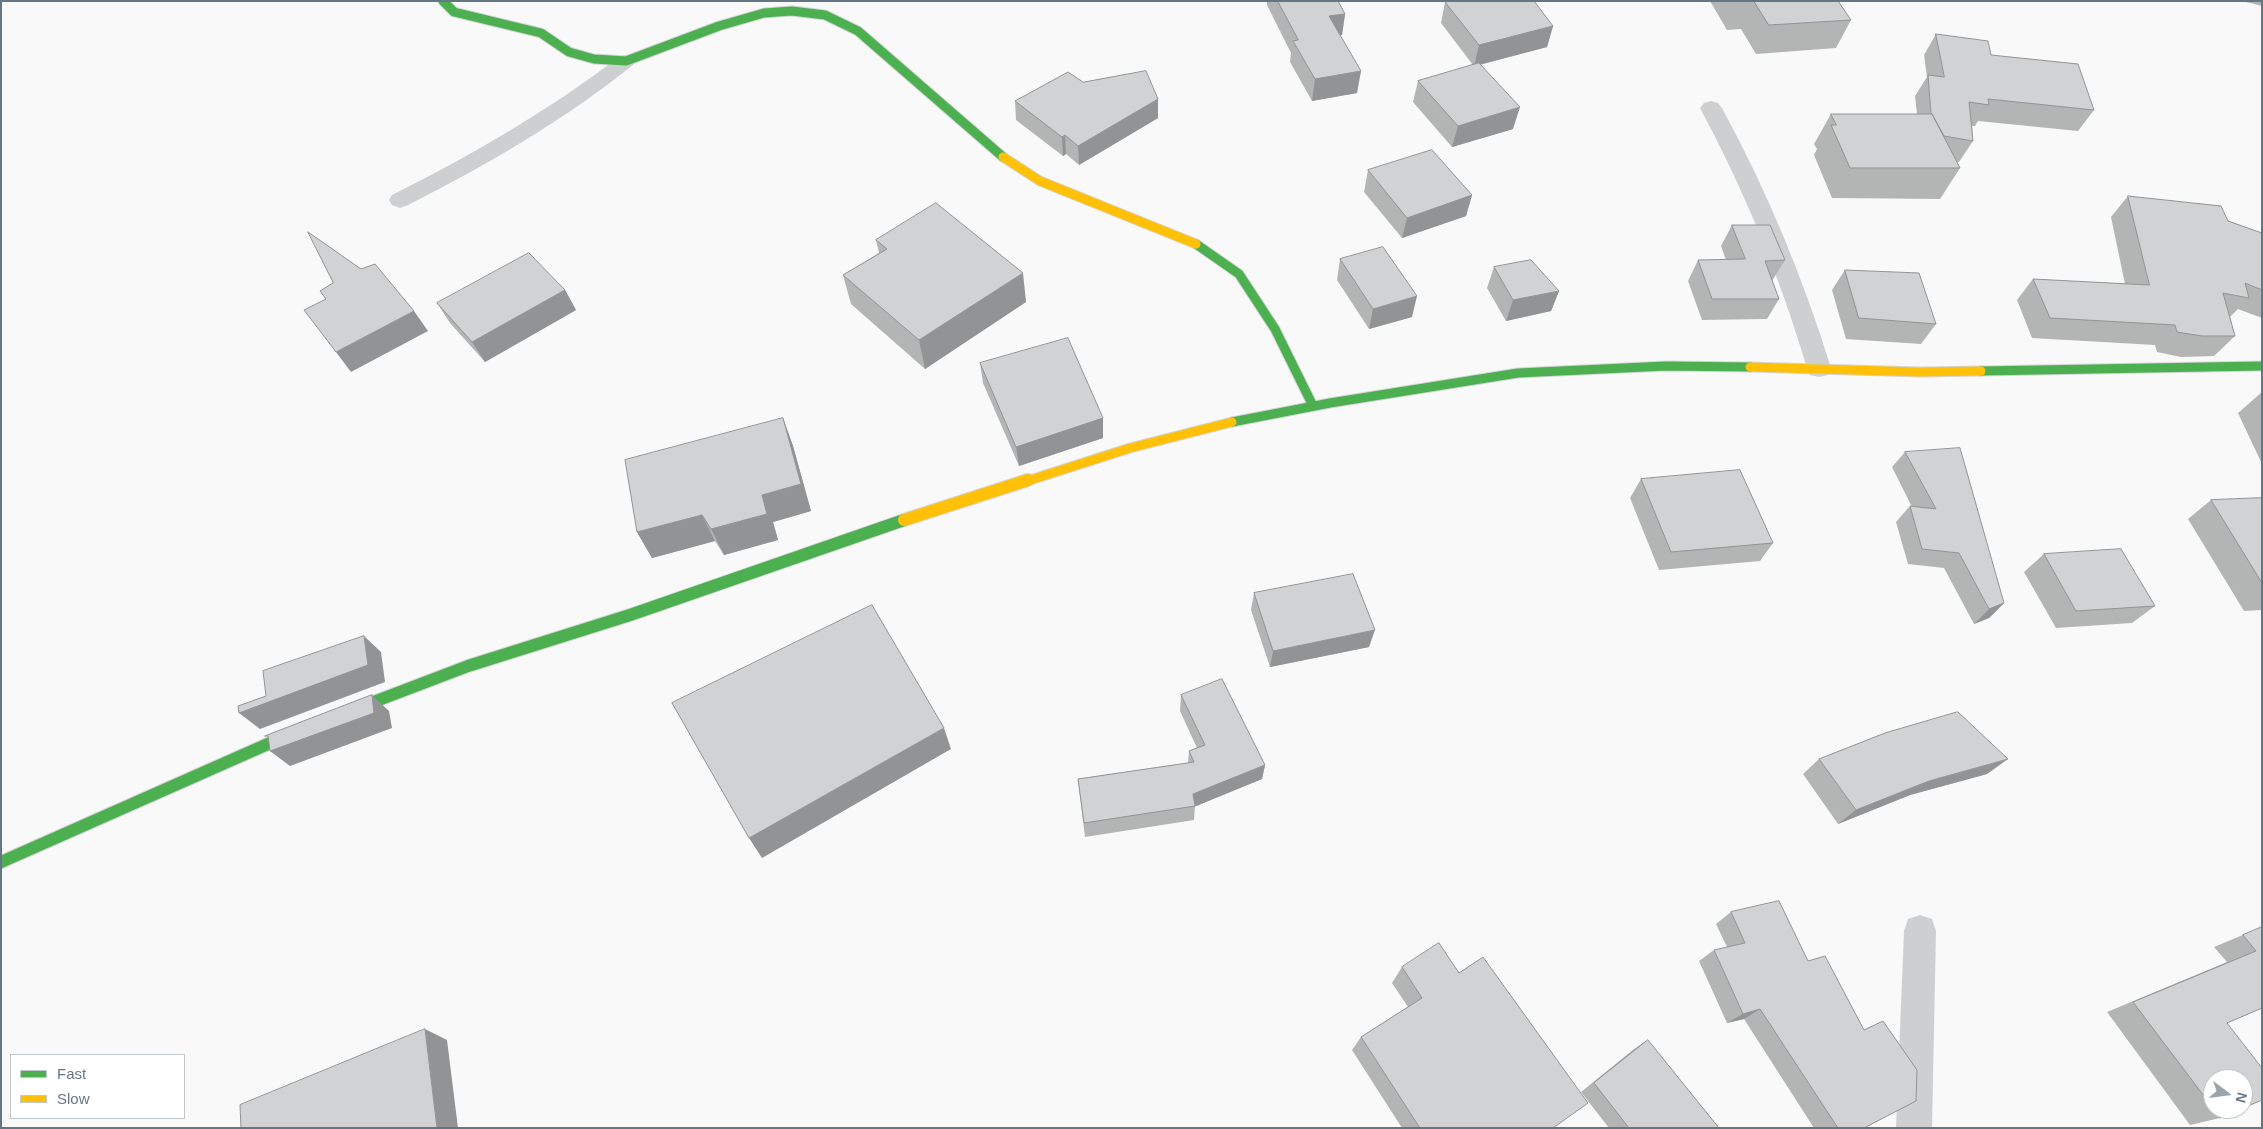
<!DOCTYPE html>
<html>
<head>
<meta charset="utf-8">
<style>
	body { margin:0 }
	#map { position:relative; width:2263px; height:1129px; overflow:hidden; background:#f9f9f9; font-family:Arial,sans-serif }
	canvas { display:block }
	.frame { position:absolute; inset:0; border:2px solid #657683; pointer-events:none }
	.legend { position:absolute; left:10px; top:1054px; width:175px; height:65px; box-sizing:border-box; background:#fff; border:1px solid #c1c8cd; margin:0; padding:6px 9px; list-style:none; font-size:15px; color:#657683 }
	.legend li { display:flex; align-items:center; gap:10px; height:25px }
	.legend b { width:25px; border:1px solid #c1c8cd }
	.north { position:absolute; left:2203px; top:1069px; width:50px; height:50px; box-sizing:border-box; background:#fff; border:1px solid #c1c8cd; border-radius:50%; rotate:105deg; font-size:14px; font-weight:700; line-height:20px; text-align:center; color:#657683 }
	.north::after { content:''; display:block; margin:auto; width:18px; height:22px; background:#99a4ac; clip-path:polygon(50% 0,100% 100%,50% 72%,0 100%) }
</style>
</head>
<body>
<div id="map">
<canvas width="2263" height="1129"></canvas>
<div class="frame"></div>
<ul class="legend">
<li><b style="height:6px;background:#4caf50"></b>Fast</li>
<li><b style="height:6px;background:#ffc107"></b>Slow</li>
</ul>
<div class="north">N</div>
</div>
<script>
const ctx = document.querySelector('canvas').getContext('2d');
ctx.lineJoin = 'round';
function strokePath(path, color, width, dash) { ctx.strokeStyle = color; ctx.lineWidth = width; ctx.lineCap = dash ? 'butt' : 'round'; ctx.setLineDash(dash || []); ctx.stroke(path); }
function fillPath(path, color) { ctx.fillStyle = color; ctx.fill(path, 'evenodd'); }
const fastFar1 = new Path2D(`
	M443,1L454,12L541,33L569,52L594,59L626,61L719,26L764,13L792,11L825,15L858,31L1003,157
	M1196,244L1239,274L1275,329L1313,406
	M1981,371L2262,366
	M1232,422L1330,403L1518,373L1666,366L1750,367`);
const fast = new Path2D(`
	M342,714L468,666L630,615L904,520
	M1,862L304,728`);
const slowFar1 = new Path2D(`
	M1003,157L1040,181L1196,244
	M1750,367L1920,372L1981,371
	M1024,482L1130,448L1232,422`);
const slow = new Path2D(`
	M904,520L1028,480`);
strokePath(fastFar1, '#d5d6d7', 11);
strokePath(fast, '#d5d6d7', 14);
strokePath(slowFar1, '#d5d6d7', 11);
strokePath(slow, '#d5d6d7', 14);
fillPath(new Path2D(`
	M626,55L633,57L636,61L633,65C563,121 487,165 408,205L400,208L392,205L389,200L392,195C472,155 548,111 619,57Z
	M1711,101L1718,103L1722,108C1767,191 1803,277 1831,368L1828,375L1819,377L1810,375L1807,368C1780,277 1745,192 1700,108L1704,103Z
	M1920,915L1932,919L1936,931L1932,1128H1896L1904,931L1908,919Z`), '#cecfd0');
strokePath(fastFar1, '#4caf50', 9);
strokePath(fast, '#4caf50', 12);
strokePath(slowFar1, '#ffc107', 9);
strokePath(slow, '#ffc107', 12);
fillPath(new Path2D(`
	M1267,1H1338L1345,14L1342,35H1340L1357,93L1312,101L1290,62L1291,53L1267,5Z
	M1710,1H1838L1851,20L1836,48L1756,54L1741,29L1727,30Z
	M2242,1H2262V6Z
	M1445,2L1553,26L1547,47L1480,65L1513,129L1452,147L1413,102L1418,81L1473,65L1441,23Z
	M1936,34L1991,55L2094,110L2078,131L1978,121L1975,126H1972L1973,141L1959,162H1957L1960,168L1940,199L1832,198L1814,155L1817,149L1814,144L1831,114H1917L1915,96L1927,77L1924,55Z
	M1083,82L1158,118L1079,165L1066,154L1063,156L1016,120L1015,101Z
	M1368,170L1472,195L1466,216L1402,238L1364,192Z
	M2128,196L2228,221L2262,233V318L2238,309L2230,317L2235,336L2214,356L2181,357L2157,352L2155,345L2032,338L2017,300L2033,279L2125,284L2111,217Z
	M1732,225L1785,260L1772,281L1779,299L1767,319L1702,320L1688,281L1698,260H1726L1721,246Z
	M876,240L1026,302L925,369L851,304L843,275L879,253Z
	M1340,259L1412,317L1369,329L1337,280Z
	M1494,267L1559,291L1551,311L1506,321L1487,288Z
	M1845,270L1936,324L1921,344L1846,339L1832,290Z
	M565,290L576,310L485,362L450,323L437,303Z
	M980,363L1103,418V438L1019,466L983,383Z
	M2262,392V464L2238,413Z
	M783,418L793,446L811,511L773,522L778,540L724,555L715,541L652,558L637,532Z
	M1905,452L2004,603L1989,618L1974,624L1944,568L1908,564L1896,522L1910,506L1912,507L1892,467Z
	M1641,479L1773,543L1760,561L1659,570L1630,498Z
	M2262,498V610L2244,611L2188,519L2211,500Z
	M2044,554L2155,606L2132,623L2056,628L2024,572Z
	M1254,593L1369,647L1270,667L1251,610Z
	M1181,695L1265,765L1262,779L1195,806L1194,820L1085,837L1078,779L1188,763L1189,751L1197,748L1180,711Z
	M1819,759L1987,774L1910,795L1838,824L1803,774Z
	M1731,912L1864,1128H1814L1744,1019L1727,1023L1699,961L1714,950L1727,947L1716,924Z
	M2262,927V1008L2227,1023L2213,1079V1109H2240L2220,1118L2190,1125L2107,1012L2227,962L2214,947Z
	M1402,967L1553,1128H1402L1352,1050L1361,1037L1408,1007L1392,983Z
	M1648,1040L1719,1128H1609L1581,1092L1634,1049Z`), '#b3b5b5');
fillPath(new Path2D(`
	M1345,14L1342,35L1326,37L1329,16Z
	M1553,26L1547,47L1474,66L1479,45Z
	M1361,71L1357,93L1312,101L1315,79Z
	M1158,99V118L1079,165L1078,146Z
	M1520,107L1513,129L1452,147L1458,126Z
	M1065,135L1066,154L1063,156L1062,137Z
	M1472,195L1466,216L1402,238L1407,218Z
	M1023,273L1026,302L925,369L919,340Z
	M565,290L576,310L485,362L472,342Z
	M1559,291L1551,311L1506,321L1513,300Z
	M1417,296L1412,317L1369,329L1373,309Z
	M414,311L428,331L351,372L336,352Z
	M783,418L793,446L811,511L773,522L778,540L724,555L711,529L762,495Z
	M1103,418V438L1019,466L1016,447Z
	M702,515L715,541L652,558L637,532Z
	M2004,603L1989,618L1974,624L1989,609Z
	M1375,630L1369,647L1270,667L1273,651Z
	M364,636L381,652L385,682L260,729L239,713Z
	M372,695L389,711L392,728L290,766L270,751Z
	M944,728L951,749L762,858L749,838Z
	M2008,759L1987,774L1910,795L1838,824L1856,810L1929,781Z
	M1265,765L1262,779L1194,807L1193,794Z
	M1760,1009L1744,1019L1727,1023L1743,1014Z
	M425,1029L447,1040L458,1128H437Z`), '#929394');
const building = new Path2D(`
	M1278,1H1338L1345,14L1329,16L1361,71L1315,79L1293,41L1298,40Z
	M1449,1H1534L1553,26L1479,45L1445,2Z
	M1754,1H1838L1851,20L1769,25Z
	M1936,34L1988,41L1991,55L2078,64L2094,110L1988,99L1989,105L1969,102L1973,141L1944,136L1932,114H1931L1928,75L1944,77Z
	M1479,63L1520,107L1458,126L1418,81Z
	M1146,71L1158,99L1078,146L1065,135L1062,137L1015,101L1068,72L1083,82Z
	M1831,114H1932L1960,168H1850L1831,125H1836Z
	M1432,150L1472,195L1407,218L1368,170Z
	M2128,196L2221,206L2228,221L2262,233V290L2245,283L2249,298L2223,293L2235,336H2202L2177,332L2175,325L2050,318L2033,279L2149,285Z
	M936,203L1023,273L919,340L843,275L887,249L876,240Z
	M1732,225H1770L1785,260L1765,261L1779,299H1712L1698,260L1745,259Z
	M308,232L361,269L375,264L414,311L336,352L304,310L326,299L320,291L333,283Z
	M1383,247L1417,296L1373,309L1340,259Z
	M529,253L565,290L472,342L437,303Z
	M1531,260L1559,291L1513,300L1494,267Z
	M1845,270L1919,273L1936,324L1859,318Z
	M1068,338L1103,418L1016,447L980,363Z
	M783,418L801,484L762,495L767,514L711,529L702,515L637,532L625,460Z
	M1960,448L2004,603L1989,609L1959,553L1922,549L1910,506L1936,509L1905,452Z
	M1740,470L1773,543L1671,552L1641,479Z
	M2262,498V583L2211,500Z
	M2121,549L2155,606L2076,611L2044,554Z
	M1353,574L1375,630L1273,651L1254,593Z
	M872,605L944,728L749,838L672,703Z
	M364,636L368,665L239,713L238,706L266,696L263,671Z
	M1222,679L1265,765L1193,794L1195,806L1084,823L1078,779L1194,762L1189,751L1205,745L1181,695Z
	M372,695L374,713L270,751L268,736H265Z
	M1958,712L2008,759L1929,781L1856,810L1819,759L1885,733Z
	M1779,901L1808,961L1825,956L1864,1030L1883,1021L1917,1070L1916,1101L1864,1128H1838L1760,1009L1743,1014L1714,950L1745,943L1731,912Z
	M2262,927V1008L2227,1023L2262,1068V1100L2243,1108V1079H2213V1108L2133,1002L2256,951L2243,935Z
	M1439,943L1459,973L1483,957L1588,1103L1553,1128H1420L1361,1037L1422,998L1402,967Z
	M425,1029L437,1128H241L240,1105Z
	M1648,1040L1719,1128H1629L1594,1083Z
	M2214,1109H2240L2220,1118Z`);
fillPath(building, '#d0d2d3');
strokePath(building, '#929394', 1);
</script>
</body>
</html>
